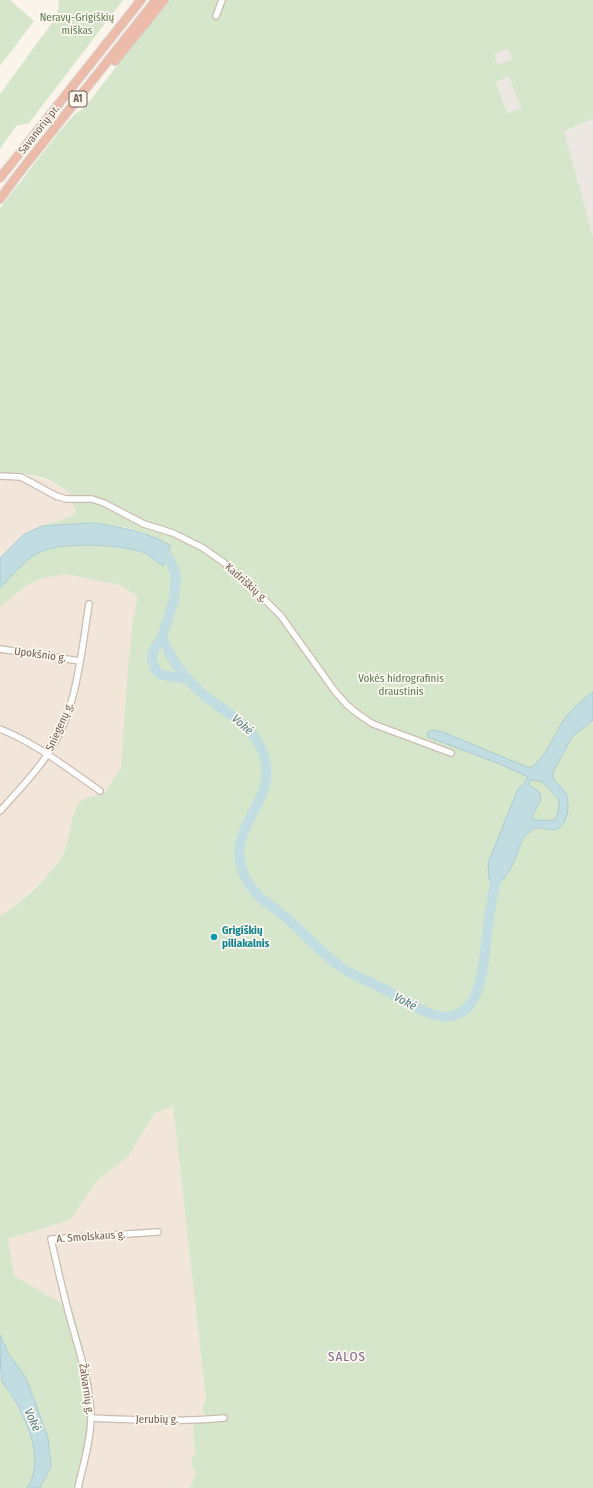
<!DOCTYPE html>
<html>
<head>
<meta charset="utf-8">
<style>
	body { margin:0 }
	canvas { display:block; background:#faf4ea }
</style>
</head>
<body>
<canvas width="593" height="1488"></canvas>
<script>
const ctx = document.querySelector('canvas').getContext('2d');
ctx.lineJoin = 'round';
function fillPath(path, color) { ctx.fillStyle = color; ctx.fill(path, 'evenodd'); }
function strokePath(path, color, width, dash) { ctx.strokeStyle = color; ctx.lineWidth = width; ctx.lineCap = dash ? 'butt' : 'round'; ctx.setLineDash(dash || []); ctx.stroke(path); }
function label(font, color, halo, rows, align = 'center') {
  ctx.font = font + ' "Fira Sans Condensed",sans-serif'; ctx.lineWidth = 3.5; ctx.setLineDash([]); ctx.textBaseline = 'middle'; ctx.strokeStyle = halo; ctx.fillStyle = color; for (const [text, x, y, turn = 0] of rows) {
    ctx.save(); ctx.translate(x, y); ctx.rotate((+turn || 0) * Math.PI / 180); ctx.textAlign = isNaN(turn) ? turn : align; if (halo) ctx.strokeText(text, 0, 0); ctx.fillText(text, 0, 0); ctx.restore();
  }
}
fillPath(new Path2D(`
	M0,473L28,475L53,482L57,486L69,492L76,513L64,519L42,526L23,535L0,558Z
	M65,574L119,585L137,595L129,682L125,764L112,788L104,795L82,800L74,811L68,841L63,854L48,875L11,909L0,916V607L24,587L40,578Z
	M173,1106L206,1400L204,1404L206,1422L194,1434L193,1444L195,1452L193,1469L196,1473L190,1488H80L89,1370L73,1310L14,1276L8,1239L70,1220L98,1180L128,1155L155,1113Z`), '#f1e6d9');
fillPath(new Path2D(`
	M508,49L512,59L498,65L494,54Z
	M509,76L521,108L507,113L496,82Z
	M593,119V236L564,131Z`), '#ece7e2');
fillPath(new Path2D(`
	M0,0H10L34,21L0,66Z
	M59,0H123L29,123L16,126L0,149V94L57,16Z
	M169,0H593V119L564,131L593,236V701L533,780L543,782L559,800V808L556,819C550,821 538,821 532,819V816L539,792L514,862L523,838L534,828L552,830L564,822L568,806L565,792L554,780L553,772L572,737L593,720V1488H190L196,1473C192,1467 190,1459 195,1452L193,1438L194,1434L193,1425L195,1422H206V1414L203,1413C203,1408 203,1404 206,1400L173,1106L155,1113L128,1156L98,1180L70,1220L8,1239L14,1276L73,1310L89,1370L92,1419L80,1488H40L51,1466L48,1438L26,1378L8,1353L0,1335V916C21,903 51,876 63,854C71,840 70,809 82,800C88,796 99,797 105,793L121,768L127,681L133,619L135,613L137,596L119,585L65,574L40,579L24,587L0,607V588C11,577 22,563 35,554C55,542 122,543 143,553C149,555 154,560 158,563L140,532L125,527L94,523L42,526L64,519L76,513L69,492C63,489 58,485 53,482C41,475 14,472 0,473V208L59,132L74,115L84,108ZM508,49L512,59L498,65L494,54ZM509,76L521,108L507,113L496,82Z
	M0,1374C3,1385 11,1394 16,1404C30,1430 44,1461 27,1488H0Z`), '#d5e6ca');
const water = new Path2D(`
	M94,523C122,527 147,532 171,546L163,566C156,562 150,555 142,552C119,544 57,541 36,554C23,561 10,578 0,588V558L23,535L42,526Z
	M593,692V720L572,737L553,772L554,780C558,784 562,787 565,792C570,801 569,821 559,828C553,832 541,827 534,828L523,838L514,862L504,879L495,884L491,883L489,878L488,863L518,789L524,784L528,777L500,764L428,737L427,733L432,730L443,732L529,768L532,767C547,756 552,738 562,723C570,710 581,701 593,692ZM532,780L543,782L559,800V808L556,819C550,821 538,821 532,819C532,810 546,800 539,792C536,789 531,787 528,785L530,781Z
	M0,1335L8,1353L26,1378L48,1438L51,1466L40,1488H27C44,1461 30,1430 17,1404C13,1396 6,1389 2,1381C0,1370 0,1348 0,1335Z`);
fillPath(water, '#c1dde1');
strokePath(water, '#a8cbd2', 1);
strokePath(new Path2D(`
	M158,547L169,558L176,575L174,599L162,637L154,650L152,659L155,669L161,675L188,679
	M162,637C171,659 180,672 197,689C218,709 248,720 261,748C283,796 233,818 240,862C242,873 248,884 256,893C263,902 274,907 283,915C302,931 318,950 338,965C351,975 367,980 382,988C399,997 416,1010 435,1015C443,1018 455,1017 462,1012C485,998 484,950 488,927C490,908 493,889 499,871`), '#c1dde1', 10);
const minor = new Path2D(`
	M216,16L222,0
	M0,476L21,477L56,496L66,499H92L104,503L144,524L173,533L203,548L223,562L267,602L281,616L334,690L347,705L358,714L373,724L451,753
	M0,649L80,661
	M0,729C36,743 68,769 100,791
	M0,811C16,793 34,775 47,755C77,712 81,654 89,604
	M91,1418C135,1420 180,1422 224,1418
	M78,1488C83,1465 91,1440 91,1416C90,1382 79,1351 70,1318C63,1292 57,1266 51,1239L158,1232`);
const highway = new Path2D(`
	M115,61L164,0
	M0,178L141,0
	M0,199L16,177L156,0`);
strokePath(minor, '#cbbcb1', 8);
strokePath(highway, '#d8d1ce', 10);
strokePath(minor, '#fff', 5.5);
strokePath(highway, '#ecbba9', 8);
for (const [x, y, r, color] of [
	[214,937,4,"#0f9aa8"]
]) { const dot = new Path2D(); dot.arc(x, y, r, 0, 2 * Math.PI); ctx.fillStyle = color; ctx.fill(dot); strokePath(dot, '#fdf8f0', 1.5); }
for (const [x, y, w] of [
	[78,99,18]
]) { const box = new Path2D(); box.roundRect(x - w / 2, y - 8, w, 16, 3); ctx.fillStyle = '#fdf8f0'; ctx.fill(box); strokePath(box, '#725c51', 1); }
label('bold 10px', '#725c51', null, [
	["A1",78,99]
]);
label('11px', '#5a7b4d', '#fdf8f0', [
	["Neravų-Grigiškių",77,18],
	["miškas",77,31],
	["Vokės hidrografinis",401,679],
	["draustinis",401,692]
]);
label('11px', '#725c51', '#fdf8f0', [
	["Savanorių pr.",39,130,-52],
	["Kadriškių g.",246,583,42],
	["Upokšnio g.",40,655,8],
	["Sniegenų g.",60,727,-66],
	["A. Smolskaus g.",91,1237,-4],
	["Žalvarnių g.",86,1389,82],
	["Jerubių g.",157,1420]
]);
label('bold 11px', '#0d838f', '#fdf8f0', [
	["Grigiškių",222,931],
	["piliakalnis",222,944]
], 'left');
label('italic 12px', '#4d7982', '#fdf8f0', [
	["Vokė",242,725,41],
	["Vokė",405,1002,28],
	["Vokė",32,1420,65]
]);
ctx.letterSpacing = '1px';
label('13px', '#81688d', '#fdf8f0', [
	["SALOS",347,1357]
]);
ctx.letterSpacing = '0px';
</script>
</body>
</html>
